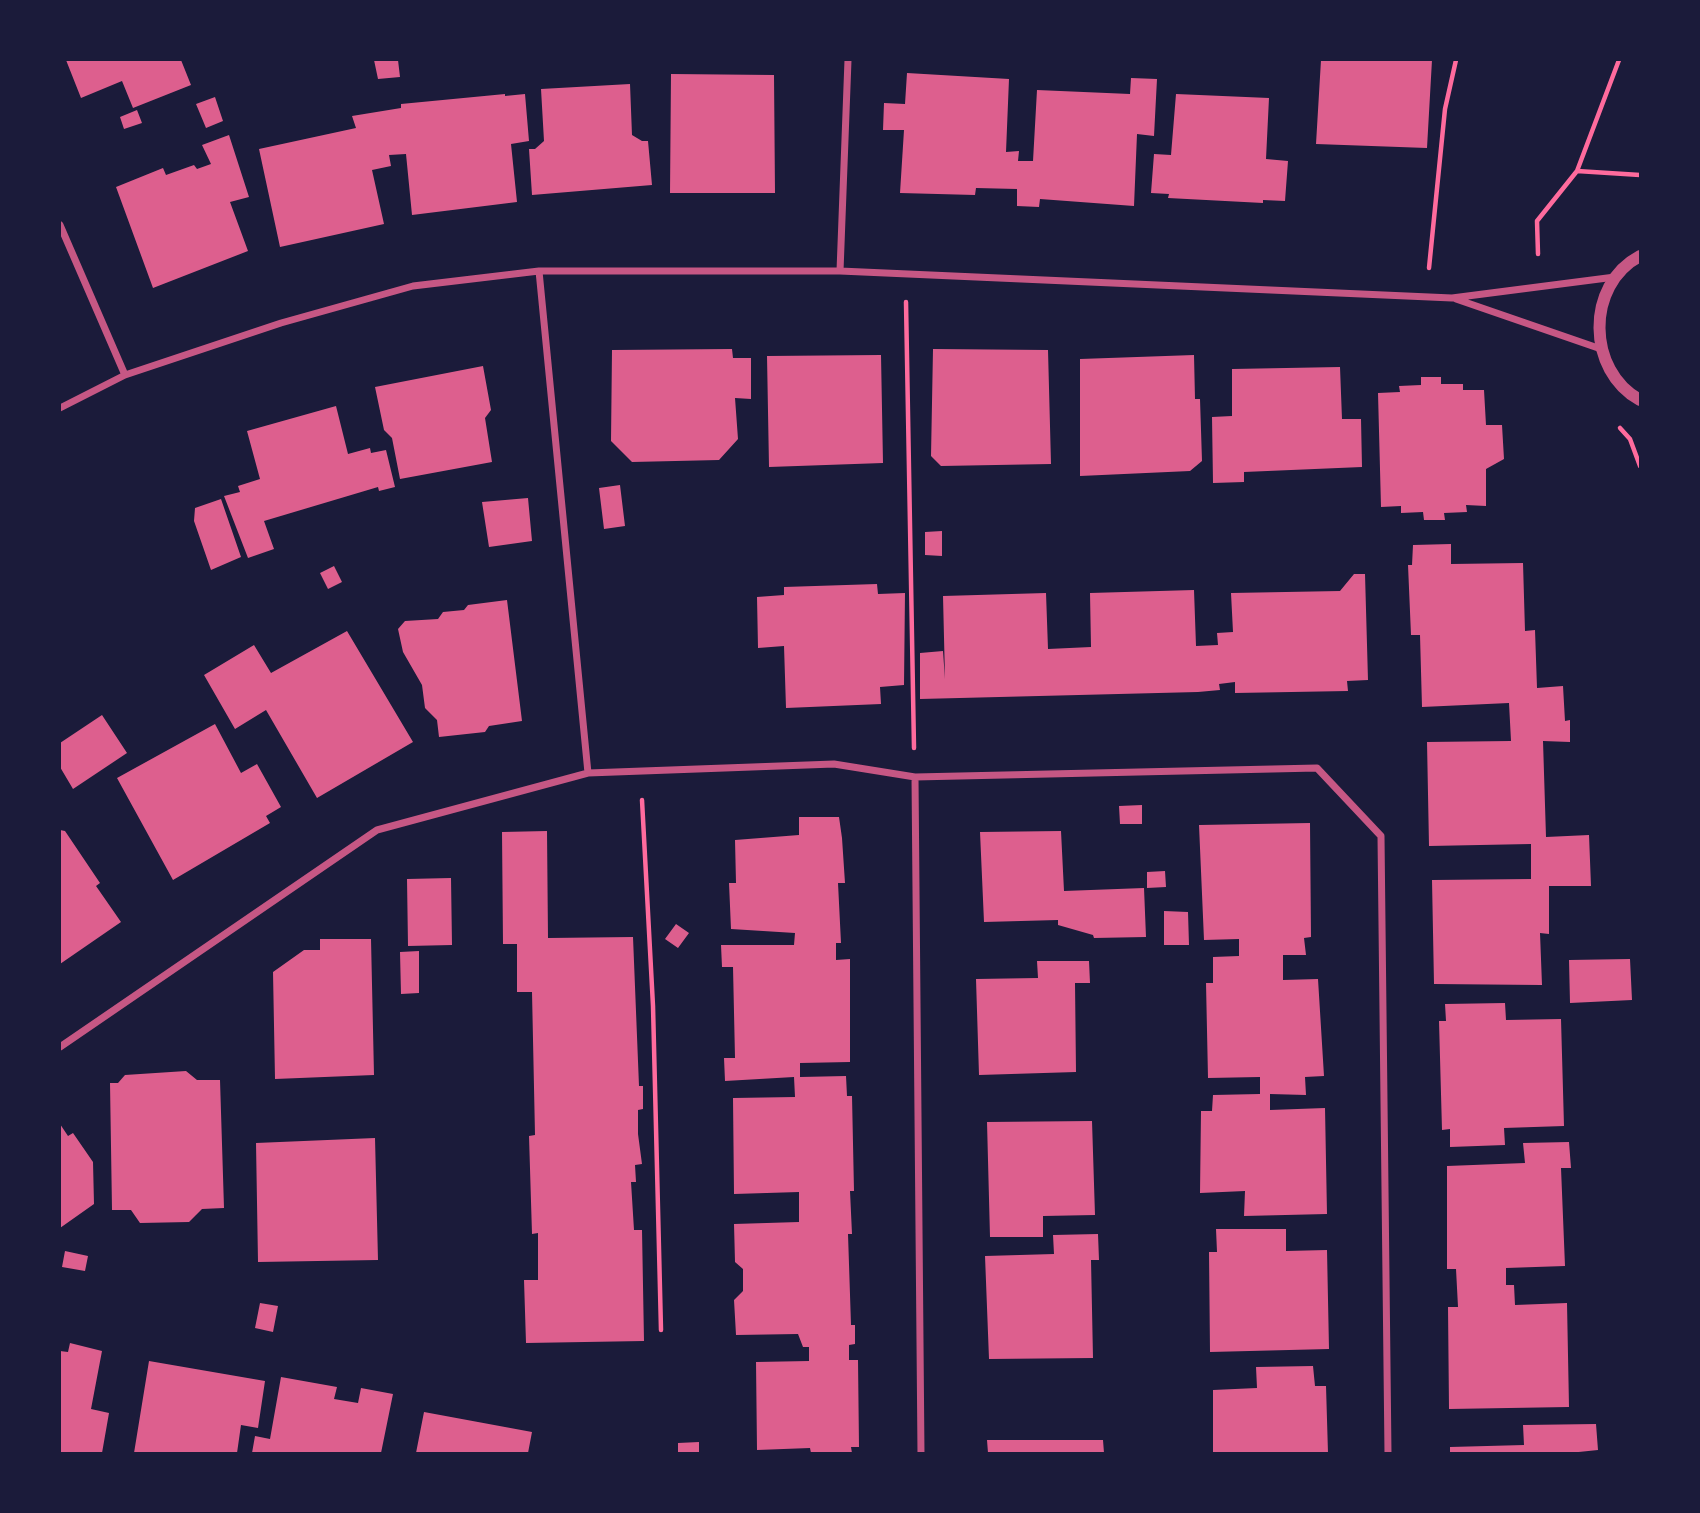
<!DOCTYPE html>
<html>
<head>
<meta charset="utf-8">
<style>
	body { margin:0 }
	#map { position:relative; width:1700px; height:1513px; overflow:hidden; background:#1b1b3a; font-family:"Roboto Serif",serif }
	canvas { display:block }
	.frame { position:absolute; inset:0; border:61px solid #1b1b3a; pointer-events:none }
</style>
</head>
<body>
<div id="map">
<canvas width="1700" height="1513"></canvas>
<div class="frame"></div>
</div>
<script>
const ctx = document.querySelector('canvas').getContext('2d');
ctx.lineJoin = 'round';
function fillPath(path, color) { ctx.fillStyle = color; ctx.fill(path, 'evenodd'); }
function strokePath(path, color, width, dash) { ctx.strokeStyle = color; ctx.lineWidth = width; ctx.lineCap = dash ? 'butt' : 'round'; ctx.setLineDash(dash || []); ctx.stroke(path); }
fillPath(new Path2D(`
	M66,60H181L191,85L133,108L122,81L81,98Z
	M374,60H398L400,77L378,79Z
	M1321,60H1432L1427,148L1316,144Z
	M907,73L1009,79L1006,152L1019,151L1018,161H1033L1037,90L1130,94L1131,78L1157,79L1154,136L1137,134L1134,206L1040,199L1039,207L1017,206V189L976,188L975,195L900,193L904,130H883L884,103L905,104Z
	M671,74L774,75L775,193H670Z
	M630,84L632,135L642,141H648L652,185L532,195L529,149H535L544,141L541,89Z
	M505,94V96L525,94L529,141L511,144L517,202L412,215L406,154L389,155L391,166L372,170L384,224L280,247L259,149L356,128L352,116L401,108V104Z
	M1176,94L1269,98L1266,159L1288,161L1285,201L1263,200V203L1168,198L1169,194L1151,193L1154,154L1171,155Z
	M215,97L223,121L206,128L196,104Z
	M137,110L142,123L124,129L120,117Z
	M229,135L249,197L230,202L248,251L153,288L116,187L163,168L166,175L194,165L197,169L211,164L202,145Z
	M732,349L733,358H751V399L735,398L738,439L719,460L632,462L611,441L612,350Z
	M933,349L1048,350L1051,464L941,466L931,456Z
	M881,355L883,463L769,467L767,356Z
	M1194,355L1195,399H1200L1202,461L1190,471L1080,476V359Z
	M483,366L491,410L485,418L492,462L400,479L392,438L384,430L375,387Z
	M1340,367L1342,419H1361L1362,467L1244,472V482L1213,483L1212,417L1232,416V369Z
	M1421,377H1441V384H1463V390H1484L1486,425H1502L1504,459L1486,469V506L1466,505L1467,512L1444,513L1445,520H1424L1423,512L1401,513V506L1381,507L1378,393L1400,392L1399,386L1421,385Z
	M336,406L348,454L370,448L371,453L386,450L395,487L379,491L378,487L264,521L274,549L248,558L224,496L240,492L238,486L260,479L247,431Z
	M620,485L625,526L604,529L599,488Z
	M528,498L532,541L489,547L482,502Z
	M221,499L241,557L211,570L194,521L195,508Z
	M942,531V556L925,555V532Z
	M1451,544V564L1523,563L1525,631L1535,630L1537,688L1563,686L1565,721L1570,720V742L1543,741L1546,837L1589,835L1591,886H1549V934L1540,933L1542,985L1434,984L1432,880L1531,879V844L1429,846L1427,742L1511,741L1509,703L1422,707L1420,635H1411L1408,565H1412L1413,545Z
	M334,566L342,582L328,589L320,573Z
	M1354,574H1365L1368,680L1347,681L1348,691L1235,693V682L1219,684L1220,690L1198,692L920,699V653L943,651L945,679L943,596L1046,593L1048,649L1091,647L1090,593L1194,590L1196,646L1218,645L1217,633L1233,632L1231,593L1340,591Z
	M877,584L878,594L905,593L904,685L880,687L881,704L786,708L784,646L758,648L757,597L784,595V587Z
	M507,600L522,721L489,726L485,732L439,737L437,720L425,708L422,685L403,652L398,629L405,621L438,619L443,612L464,610L468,605Z
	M347,631L413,742L317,798L266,710L235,729L204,675L254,645L271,673Z
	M102,715L127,753L73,789L60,767V743Z
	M215,724L241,773L257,764L281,807L266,816L270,823L173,880L117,778Z
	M1142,805V824H1120L1119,806Z
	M799,817H839L842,838L845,883H838L841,943H836V960L850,959V1062L800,1063V1077L846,1076L847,1096H852L854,1191H850L852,1234H848L851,1325H855V1344L849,1345V1360H858L859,1447H851L852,1453H811L810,1448L757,1450L756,1362L809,1361V1347H803L798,1334L736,1335L734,1300L743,1291V1269L735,1262L734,1224L799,1222V1192L734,1194L733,1098L795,1097L794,1077L725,1081L724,1058H735L733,967H722L721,945H794L795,933L731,929L729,883H736L735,840L799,835Z
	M1310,823L1311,937L1304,938L1306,955H1283V980L1318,979L1324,1076L1305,1077L1306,1095L1270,1094V1110L1325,1108L1327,1214L1244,1216L1245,1191L1200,1193L1201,1111H1212L1213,1095L1260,1094V1077L1208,1078L1206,983H1213V957L1239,956V939L1204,940L1199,825Z
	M60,830L65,831L100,883L96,886L121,922L60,964Z
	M547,831L548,938L633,937L639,1086H643V1109L638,1110V1134L642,1164L635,1165L636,1182H631L634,1230H642L644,1341L526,1343L524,1280H538V1233L532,1234L529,1136L535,1135L532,992H517V944H503L502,832Z
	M1061,831L1064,891L1144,888L1146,937L1094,938L1093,935L1058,925V920L984,922L980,832Z
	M1165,871L1166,887L1147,888V872Z
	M451,878L452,945L408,946L407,879Z
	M1164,911L1188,912L1189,945H1164Z
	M676,924L689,933L678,948L665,939Z
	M320,939H371L374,1075L275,1079L273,972L304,950H320Z
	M419,951V993L401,994L400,952Z
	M1630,959L1632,1000L1570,1003L1569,960Z
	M1037,961H1089L1090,983H1075L1076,1072L979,1075L976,979L1038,978Z
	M1505,1003L1506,1020L1561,1019L1564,1126L1504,1128L1505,1145L1450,1147V1129L1442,1130L1439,1021H1446L1445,1004Z
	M186,1071L197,1080H220L224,1208L202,1209L189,1222L140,1223L131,1210H112L110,1083H118L125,1075Z
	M1092,1121L1095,1215L1043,1216V1237H990L987,1122Z
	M60,1124L68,1136L73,1133L93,1162L94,1204L60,1228Z
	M375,1138L378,1260L258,1262L256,1143Z
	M1569,1142L1571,1168H1561L1565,1266L1506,1268V1285H1514L1515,1305L1567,1303L1569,1407L1449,1409L1448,1307H1458L1456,1269H1447V1166L1525,1163L1523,1143Z
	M1216,1229H1286V1251L1327,1250L1329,1349L1210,1352L1209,1252H1217Z
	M1098,1234L1099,1260H1091L1093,1358L989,1359L985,1256L1054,1254L1053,1235Z
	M65,1251L88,1256L85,1271L62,1267Z
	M260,1303L278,1306L273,1332L255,1328Z
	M70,1343L102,1351L91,1409L109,1413L102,1453H60V1351L68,1352Z
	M149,1361L265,1381L258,1428L241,1425L237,1453H134Z
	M1313,1366L1315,1386H1326L1328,1453H1213V1390L1257,1388L1256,1367Z
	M281,1377L337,1387L334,1399L358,1403L361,1388L393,1394L381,1453H252L255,1436L270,1439Z
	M424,1412L532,1432L528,1453H416Z
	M1596,1424L1598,1450L1569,1453H1450V1447L1524,1445L1523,1425Z
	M987,1440H1103L1104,1453H988Z
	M699,1442V1453H678V1443Z`), '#dd5f8e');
strokePath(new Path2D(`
	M1577,171L1640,175
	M1538,254L1537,221L1577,171L1619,60
	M1429,268L1445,109L1456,60
	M906,302L914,748
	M1620,428L1630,439L1640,466
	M642,800L653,1006L661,1330`), '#ff6b9d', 4.5);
strokePath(new Path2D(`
	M60,225L125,375
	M840,271L848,60
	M1456,299L1601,349
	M60,408L125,375L281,323L413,286L539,271H840L1452,298L1615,277
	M588,773L834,764L915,777L1317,768L1381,836L1388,1454
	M915,777L921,1454
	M60,1047L377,830L588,773L539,271`), '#c65784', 7);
strokePath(new Path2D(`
	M1640,256C1585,285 1587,371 1640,400`), '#c65784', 12);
</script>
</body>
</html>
